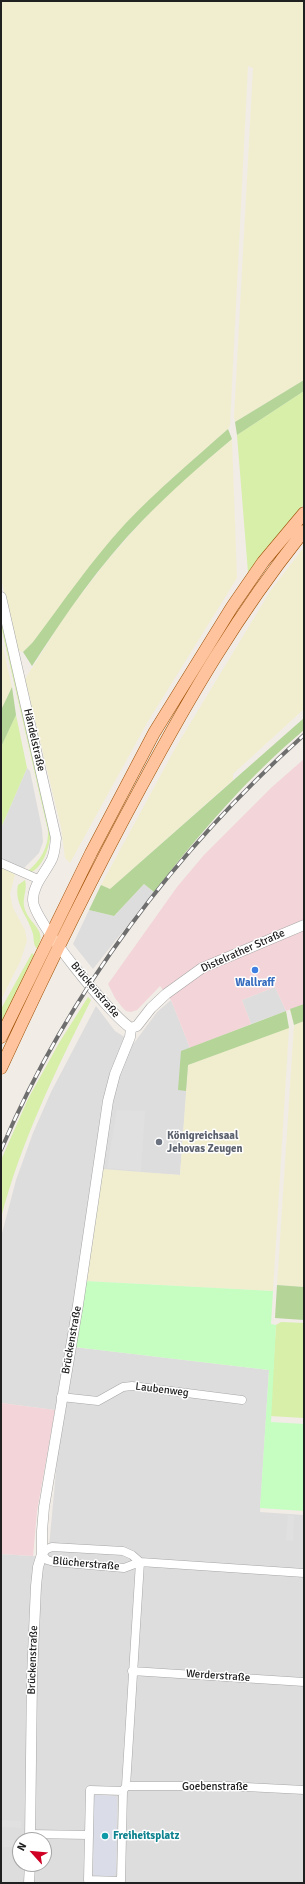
<!DOCTYPE html>
<html>
<head>
<meta charset="utf-8">
<style>
	body { margin:0 }
	#map { position:relative; width:305px; height:1884px; overflow:hidden; background:#f1ece6; font-family:Signika,sans-serif }
	canvas { display:block }
	.frame { position:absolute; inset:0; border:2px solid #202020; pointer-events:none }
	.north { position:absolute; left:12px; top:1832px; width:40px; height:40px; box-sizing:border-box; background:#fff; border:1px solid #a6a6a6; border-radius:50%; rotate:297deg; font-size:11px; font-weight:700; line-height:16px; text-align:center; color:#202020 }
	.north::after { content:''; display:block; margin:auto; width:14px; height:18px; background:#d00025; clip-path:polygon(50% 0,100% 100%,50% 72%,0 100%) }
</style>
</head>
<body>
<div id="map">
<canvas width="305" height="1884"></canvas>
<div class="frame"></div>
<div class="north">N</div>
</div>
<script>
const ctx = document.querySelector('canvas').getContext('2d');
ctx.lineJoin = 'round';
function fillPath(path, color) { ctx.fillStyle = color; ctx.fill(path, 'evenodd'); }
function strokePath(path, color, width, dash) { ctx.strokeStyle = color; ctx.lineWidth = width; ctx.lineCap = dash ? 'butt' : 'round'; ctx.setLineDash(dash || []); ctx.stroke(path); }
function label(font, color, halo, rows, align = 'center') {
  ctx.font = font + ' Signika,sans-serif'; ctx.lineWidth = 3; ctx.setLineDash([]); ctx.textBaseline = 'middle'; ctx.strokeStyle = halo; ctx.fillStyle = color; for (const [text, x, y, turn = 0] of rows) {
    ctx.save(); ctx.translate(x, y); ctx.rotate((+turn || 0) * Math.PI / 180); ctx.textAlign = isNaN(turn) ? turn : align; if (halo) ctx.strokeText(text, 0, 0); ctx.fillText(text, 0, 0); ctx.restore();
  }
}
fillPath(new Path2D(`
	M27,768L30,771L42,829L43,842L39,853L24,868L1,859V828Z
	M144,884L154,892L93,969L73,944L89,910L114,916Z
	M275,987L286,1011L251,1024L242,1000Z
	M171,1000L190,1048L180,1175L93,1170L77,1283L55,1410L1,1403V1237L16,1180L33,1133L51,1092L96,1006L115,1031L134,1043L157,1012Z
	M74,1347L269,1370L260,1512L304,1515V1883H1V1554L48,1557L60,1429ZM20,1840H44V1864H20Z`), '#dedddd');
fillPath(new Path2D(`
	M304,759V1004L286,1011L275,987L242,1000L251,1024L190,1048L171,1000L160,986L137,1010L131,1012L126,1011L122,1007L115,998L108,984L177,887L204,855L272,787Z
	M1,1403L55,1410L37,1511L33,1556L1,1554Z`), '#f3d4d8');
fillPath(new Path2D(`
	M1,1H304V380L235,422L234,417L253,68L248,66L230,425L228,429L169,481L125,525L33,642L23,652L17,650L1,578Z
	M232,439L237,578L147,723L70,863L65,858L61,827L25,679L66,614L106,562L141,522L173,489Z
	M304,547V709L233,774V780L110,889L101,885L177,745L271,590Z
	M1,639L12,687L1,710Z
	M1,867L12,871L15,875L10,894L13,908L25,930L27,941L20,962L1,1000Z
	M304,1021V1287L277,1285L294,1025Z
	M286,1028H289L273,1291L85,1281L103,1169L180,1175L188,1065Z`), '#f1eed0');
fillPath(new Path2D(`
	M304,391V504L248,572L237,435Z
	M1,619L51,834C49,847 43,869 29,873L28,871C40,861 49,847 48,831L1,626Z
	M16,715L27,768L1,828V747Z
	M25,880C28,890 21,899 25,910C31,926 48,930 37,949C32,943 35,938 32,931C27,915 14,903 18,885Z
	M32,953L34,955L1,1026V1009Z
	M88,997L91,1000C56,1070 21,1141 1,1218V1160L28,1099L59,1043Z
	M281,1322L304,1323V1418L270,1416L276,1325Z`), '#d7efa8');
fillPath(new Path2D(`
	M304,380V391L237,435L235,422Z
	M228,429L232,439C201,465 171,491 142,521C100,564 65,615 32,666L23,652L33,642C63,602 91,561 125,524C157,490 193,460 228,429Z
	M12,687L16,715L1,747V710Z
	M304,718V730C248,777 199,834 154,892L144,884L114,916L89,910L101,885L110,889Z
	M304,1004V1021L294,1025L290,1009Z
	M286,1011L289,1028L188,1065L186,1091L178,1090L181,1051Z
	M277,1285L304,1287V1320L275,1318Z`), '#b4d498');
fillPath(new Path2D(`
	M85,1281L273,1291L271,1324L276,1325L271,1422L304,1424V1511L260,1508L269,1370L74,1347Z`), '#c6fec1');
fillPath(new Path2D(`
	M117,1110L145,1111L141,1171L107,1168Z
	M288,1515L294,1516L293,1541L286,1540Z
	M1,1820L21,1821V1828L1,1827Z
	M1,1840H20V1847H1Z`), '#e0e0e0');
fillPath(new Path2D(`
	M95,1795L115,1796L117,1798L116,1873L114,1876H96L93,1874L94,1798Z`), '#dadce7');
const minor = new Path2D(`
	M1,863L40,880
	M61,1397L98,1401L123,1387L132,1386L242,1400
	M140,1562L132,1555L123,1551L52,1547L47,1549L42,1554L47,1560L54,1562L124,1568L140,1562L304,1573
	M132,1671L304,1682
	M126,1786H226L304,1790
	M30,1834L89,1835
	M121,1881L123,1791L126,1786L140,1562
	M121,1881L88,1880L90,1790L123,1791`);
const tertiary = new Path2D(`
	M1,597L56,838C55,845 55,852 52,859C46,872 33,884 33,900C32,919 112,1017 131,1028
	M131,1028L137,1026L151,1008L166,994L202,968L304,925
	M30,1840L32,1677L36,1586L38,1567L42,1554V1531L44,1507L78,1305L108,1101L115,1074L130,1037L131,1028
	M29,1883L30,1864`);
const primary = new Path2D(`
	M1,1037L91,853L154,733L232,607L263,562L304,513
	M1,1068C45,973 91,879 141,787C190,696 239,612 304,531`);
strokePath(minor, '#a7a7a7', 9);
strokePath(tertiary, '#a7a7a7', 11);
strokePath(primary, '#9c4d00', 13);
strokePath(minor, '#fff', 8);
strokePath(tertiary, '#fff', 10);
strokePath(primary, '#ffc49d', 12);
const rail = new Path2D(`
	M1,1150C69,991 176,850 304,735`);
strokePath(rail, '#6e6e6e', 4);
strokePath(rail, '#fff', 2.5, [8]);
for (const [x, y, r, color] of [
	[255,970,4,"#3f7fe0"],
	[159,1142,4,"#6b7280"],
	[105,1836,4,"#0f9aa8"]
]) { const dot = new Path2D(); dot.arc(x, y, r, 0, 2 * Math.PI); ctx.fillStyle = color; ctx.fill(dot); strokePath(dot, '#fff', 1.5); }
label('11px', '#202020', '#fff', [
	["Händelstraße",34,740,77],
	["Distelrather Straße",243,951,-24],
	["Brückenstraße",95,990,50],
	["Brückenstraße",72,1340,-80],
	["Laubenweg",162,1390,7],
	["Blücherstraße",86,1564,5],
	["Brückenstraße",33,1660,-88],
	["Werderstraße",218,1676,4],
	["Goebenstraße",215,1787]
]);
label('bold 11px', '#366cbe', '#fff', [
	["Wallraff",255,983]
]);
label('bold 11px', '#5b616d', '#fff', [
	["Königreichsaal",167,1136],
	["Jehovas Zeugen",167,1149]
], 'left');
label('bold 11px', '#0d838f', '#fff', [
	["Freiheitsplatz",113,1836]
], 'left');
</script>
</body>
</html>
